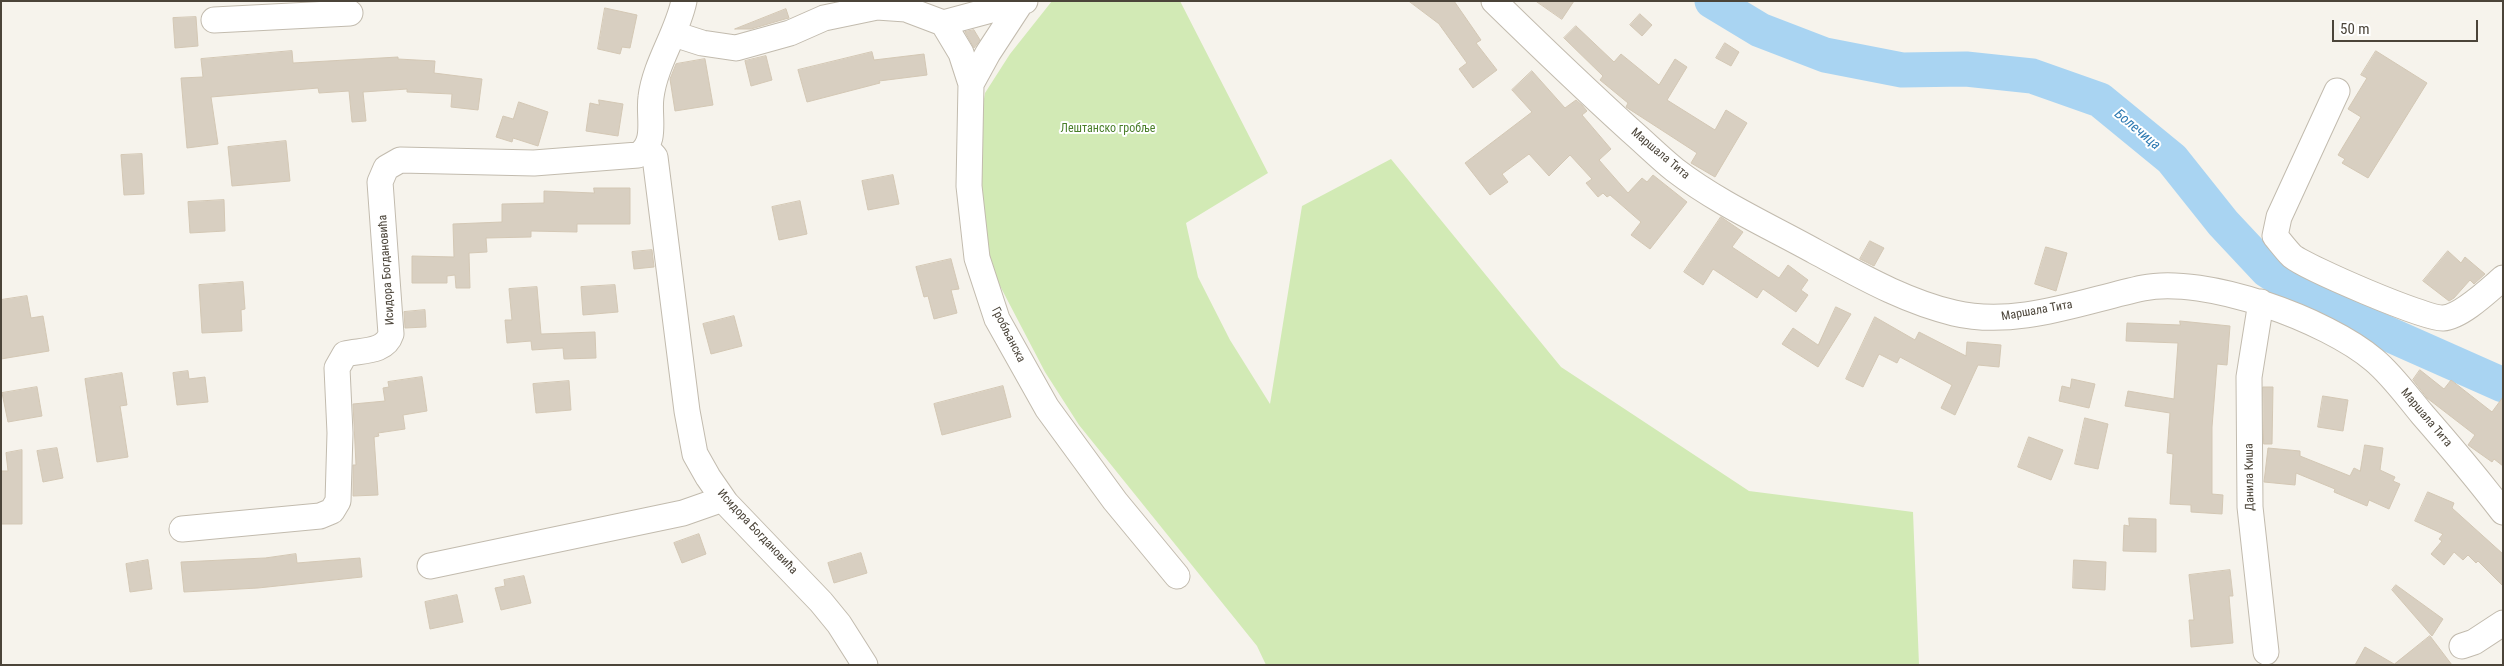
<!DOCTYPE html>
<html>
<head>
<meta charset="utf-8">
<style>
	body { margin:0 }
	#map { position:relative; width:2504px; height:666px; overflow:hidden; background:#f6f3ec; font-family:"Roboto Condensed",sans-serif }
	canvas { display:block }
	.frame { position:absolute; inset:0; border:2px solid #4b4439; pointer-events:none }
	.scale { position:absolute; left:2332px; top:20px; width:146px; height:22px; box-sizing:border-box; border:2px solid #4b4439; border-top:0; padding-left:6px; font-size:15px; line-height:18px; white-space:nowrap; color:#4b4439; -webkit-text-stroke:4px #fff; paint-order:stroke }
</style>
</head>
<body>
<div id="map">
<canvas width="2504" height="666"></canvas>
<div class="frame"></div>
<div class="scale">50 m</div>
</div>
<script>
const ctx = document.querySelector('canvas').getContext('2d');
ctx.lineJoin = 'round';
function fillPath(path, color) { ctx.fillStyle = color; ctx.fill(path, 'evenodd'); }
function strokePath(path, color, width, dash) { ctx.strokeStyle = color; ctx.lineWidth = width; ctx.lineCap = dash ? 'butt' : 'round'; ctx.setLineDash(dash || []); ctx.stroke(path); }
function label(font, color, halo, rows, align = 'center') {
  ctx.font = font + ' "Roboto Condensed",sans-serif'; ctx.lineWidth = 4; ctx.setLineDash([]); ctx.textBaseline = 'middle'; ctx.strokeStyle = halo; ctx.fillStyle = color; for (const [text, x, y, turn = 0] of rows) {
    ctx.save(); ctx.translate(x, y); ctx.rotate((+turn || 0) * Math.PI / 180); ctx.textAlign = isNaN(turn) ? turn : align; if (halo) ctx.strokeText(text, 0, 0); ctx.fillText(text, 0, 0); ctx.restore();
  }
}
fillPath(new Path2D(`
	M1052,1H1180L1268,173L1186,223L1198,277L1230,340L1270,404L1302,206L1391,159L1561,367L1749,491L1913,512L1919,665H1266L1257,646L1079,425L1045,372L987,261L977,140L985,93L1010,54Z`), '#d2eab5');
strokePath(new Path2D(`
	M1712,1L1760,30L1825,55L1902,70L1966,69L2032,76L2100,100L2172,159L2223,223L2267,270L2316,302L2503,385`), '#a9d4f2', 35);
const building = new Path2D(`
	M1409,1H1454L1481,40L1476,43L1497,70L1473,88L1459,69L1467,63L1439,24Z
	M1536,1H1574L1562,19Z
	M605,8L637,15L630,48L622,47L620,54L598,49Z
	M786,9L789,18L785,19L751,29H735Z
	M1640,14L1652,25L1642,36L1630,25Z
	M196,17L198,46L175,48L173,18Z
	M1576,26L1614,62L1621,54L1659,85L1675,59L1687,67L1667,100L1715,130L1726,110L1747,123L1715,177L1691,163L1697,153L1629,109L1626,107L1628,103L1600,80L1603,76L1564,38Z
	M974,30L980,40L974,48L965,32Z
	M1725,43L1739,52L1731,66L1716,58Z
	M292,51L293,63L398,57V59L435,61L434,73L482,79L478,110L451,107L452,94L407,92V89L363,92L366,121L352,122L349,91L319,93L318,88L211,97L218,144L187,148L181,78L203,77L201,59Z
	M2376,51L2427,83L2368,178L2342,163L2345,159L2338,155L2361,117L2348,109L2367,78L2361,75Z
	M872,52L874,60L924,54L927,75L879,81L880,83L807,102L798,70Z
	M766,56L772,80L751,86L745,61Z
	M705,59L713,105L675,111L670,79L676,64Z
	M1532,71L1565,108L1576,100L1582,105L1587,111L1582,115L1611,149L1599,160L1628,193L1642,178L1647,182L1653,175L1687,202L1650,249L1631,235L1641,222L1610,195L1607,197L1603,193L1598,197L1586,183L1592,179L1570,155L1549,176L1529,154L1502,174L1508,182L1490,195L1465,163L1532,112L1512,90Z
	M599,100L623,104L618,136L586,131L590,103L599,105Z
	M519,102L548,112L538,146L513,138L512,142L496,137L503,116L513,119Z
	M286,141L290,181L232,186L228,147Z
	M142,154L144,194L124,195L121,155Z
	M893,175L899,204L868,210L862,181Z
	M594,188H630V224H577V232L531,231V237L486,238L487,252L469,253L470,288H456L455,275L447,276V283H412V256L454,257L453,224L502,222V204L544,203V191L594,193Z
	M224,200L225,231L190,233L188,202Z
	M800,201L807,234L779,240L772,207Z
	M1721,217L1743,232L1732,247L1779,278L1788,265L1808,280L1801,290L1808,295L1796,312L1763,289L1757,298L1713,269L1703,285L1684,272Z
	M1870,241L1884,248L1874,266L1860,259Z
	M2046,247L2067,253L2056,291L2035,284Z
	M652,250L654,267L634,269L632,252Z
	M2448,251L2461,263L2465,257L2485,274L2474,284L2470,280L2454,298L2449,301L2423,281Z
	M951,259L959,289L951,290L957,313L934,319L928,296L924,297L916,267Z
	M243,282L245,309L241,310L242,331L202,333L199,285Z
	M615,285L618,312L583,315L581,287Z
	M537,287L541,334L595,332L596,358L564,359L563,348L532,350L531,341L507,343L505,320H512L509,289Z
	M27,296L31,318L43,316L49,351L1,359V300Z
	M1836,307L1851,314L1818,367L1782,344L1793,328L1818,345Z
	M425,310L426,327L405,328L404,312Z
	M734,316L742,346L711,354L703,324Z
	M1875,317L1915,340L1919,332L1966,356L1967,342L2001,345L1999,367L1978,365L1955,415L1941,408L1952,385L1900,357L1897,363L1879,354L1863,387L1846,379Z
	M2180,321L2230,326L2227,365L2217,364L2212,427V494L2223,495L2222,514L2191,512V505L2170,504L2173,454L2167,453L2170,413L2125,406L2128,391L2174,399L2178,343L2126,341L2127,323L2180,325Z
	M2420,370L2444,389L2451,380L2492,412L2503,397V466L2494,459L2492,462L2468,445L2475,435L2427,398L2413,380Z
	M188,371L189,379L205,377L208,402L177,405L173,373Z
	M122,373L127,405L120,406L128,457L97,462L85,379Z
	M422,377L427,411L403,415L405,429L378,433L379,436L374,437L378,495L353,496V465H356L353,404L385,401L383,388L389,387L388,382Z
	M2072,379L2095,384L2089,408L2059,401L2062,386L2070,388Z
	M569,381L571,410L536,413L533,384Z
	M1003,386L1011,417L942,435L934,404Z
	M37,387L42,416L8,422L2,393Z
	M2263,387H2273L2272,444H2264Z
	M2323,396L2348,400L2343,431L2318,427Z
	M2085,418L2108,424L2098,469L2075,464Z
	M2029,437L2063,450L2051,480L2018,467Z
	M2365,445L2383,448L2380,470L2395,477L2393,481L2400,484L2389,509L2369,500L2367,506L2334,492L2335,489L2296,473L2295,485L2264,482L2268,448L2300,451V456L2350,476L2354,468L2360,471Z
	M57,448L63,478L43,482L37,451Z
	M22,450V524H1V471H8L6,453Z
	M2428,492L2454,503L2452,508L2503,554V586L2478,561L2476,563L2468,555L2463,560L2454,552L2444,565L2431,554L2442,541L2439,539L2443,534L2415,521Z
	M2129,518L2156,519V552L2123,551L2124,525L2129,526Z
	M699,534L706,554L682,563L674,543Z
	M861,553L867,573L834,583L828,563Z
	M296,554L297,563L360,558L362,577L258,588L184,592L181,562L265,558Z
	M148,560L152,589L130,592L126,564Z
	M2074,560L2106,562L2105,590L2073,588Z
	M2230,570L2233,596H2229L2233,643L2191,647L2189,620H2194L2189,575Z
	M524,576L531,603L501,610L495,588L505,586L504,580Z
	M2396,585L2443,619L2432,636L2392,590Z
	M457,595L463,622L430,629L425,602Z
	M2430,636L2452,665H2355L2365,647L2394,664Z`);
fillPath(building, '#d8cfc1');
strokePath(building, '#d3c7b4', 1);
const minor = new Path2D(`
	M1494,1C1539,45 1584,88 1630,130C1645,143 1660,158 1675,170C1718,203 1769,226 1816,252C1861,276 1904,301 1954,313C2017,328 2082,301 2143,288C2205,275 2327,320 2374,360C2392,375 2407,396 2422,414C2450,446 2477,478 2503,512
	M214,20L350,13
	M943,23L1025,1
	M674,34L702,43L736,48L790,33L824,18L877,7L906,9L943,23L961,53L971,84L969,186L977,258L997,319L1047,408L1115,501L1177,576
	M971,84L988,53L1020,4
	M2337,91L2279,217L2275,236C2280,242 2286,250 2292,256C2307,268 2425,319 2443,318C2461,317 2489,290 2503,278
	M647,148L655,157L687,411L695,454L708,477L726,503L821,602L839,624L865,665
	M2261,302L2249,377L2250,507L2266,652
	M182,529L320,516L332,511L338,501L340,433L337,368L345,354C361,350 385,353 391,334L380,182L386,168L400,160L534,163L638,155C658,143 648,116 651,97C655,64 677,34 684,1
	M430,566L683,513L723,499
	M2462,646L2474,642L2503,623`);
strokePath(minor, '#c2bbae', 27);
strokePath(minor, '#fff', 25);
label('12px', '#4a7f2a', '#fff', [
	["Лештанско гробље",1108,129]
]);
label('12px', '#4b4439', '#fff', [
	["Маршала Тита",1660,154,40],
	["Исидора Богдановића",387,270,-94],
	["Маршала Тита",2037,311,-10],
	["Гробљанска",1008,335,63],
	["Маршала Тита",2426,418,50],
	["Данила Киша",2250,477,-91],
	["Исидора Богдановића",757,532,47]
]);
label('italic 14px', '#2e7ab2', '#fff', [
	["Болечица",2137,130,40]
]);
</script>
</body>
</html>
